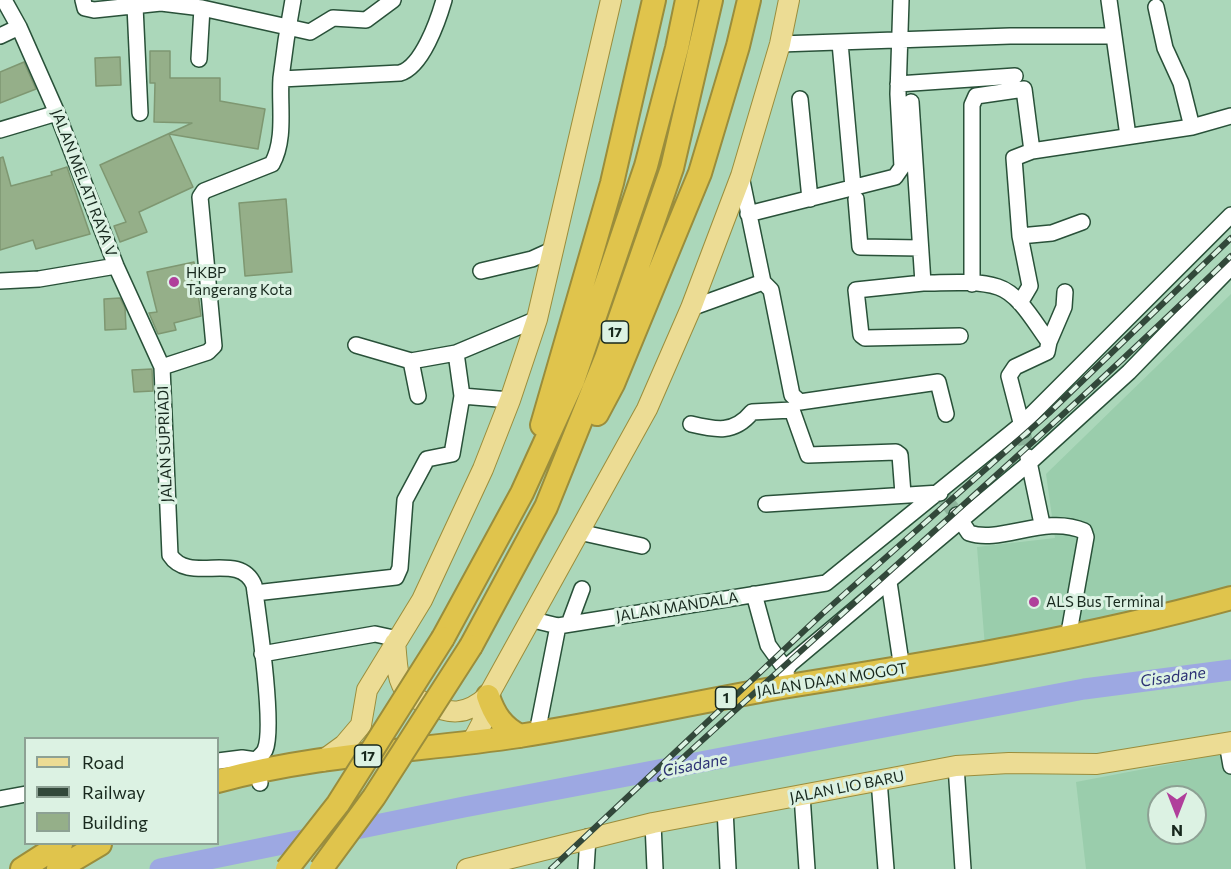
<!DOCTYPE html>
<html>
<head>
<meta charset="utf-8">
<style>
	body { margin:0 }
	#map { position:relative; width:1231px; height:869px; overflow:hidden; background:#abd7ba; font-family:Commissioner,sans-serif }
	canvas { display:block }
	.legend { position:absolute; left:24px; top:737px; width:195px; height:108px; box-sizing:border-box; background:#dcf2e3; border:2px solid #8da194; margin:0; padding:8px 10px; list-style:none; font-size:18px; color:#17281d }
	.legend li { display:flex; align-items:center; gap:12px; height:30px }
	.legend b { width:30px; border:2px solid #8da194 }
	.north { position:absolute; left:1147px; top:785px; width:60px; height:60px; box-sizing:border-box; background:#dcf2e3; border:2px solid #8da194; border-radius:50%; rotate:180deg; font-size:16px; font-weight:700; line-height:24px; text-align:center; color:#17281d }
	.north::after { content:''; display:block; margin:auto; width:21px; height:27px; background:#b03f9b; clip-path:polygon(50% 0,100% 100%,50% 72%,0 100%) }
</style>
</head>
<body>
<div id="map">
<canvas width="1231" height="869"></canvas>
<ul class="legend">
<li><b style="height:8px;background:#ecdc94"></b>Road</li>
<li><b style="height:8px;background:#32483a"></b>Railway</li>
<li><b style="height:16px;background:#95af89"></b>Building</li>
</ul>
<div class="north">N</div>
</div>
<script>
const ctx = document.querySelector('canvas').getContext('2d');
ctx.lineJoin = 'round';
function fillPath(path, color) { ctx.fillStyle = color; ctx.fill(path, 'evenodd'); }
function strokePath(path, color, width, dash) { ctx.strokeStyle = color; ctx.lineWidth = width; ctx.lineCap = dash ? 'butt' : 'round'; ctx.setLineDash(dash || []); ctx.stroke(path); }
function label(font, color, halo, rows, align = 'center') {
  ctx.font = font + ' Commissioner,sans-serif'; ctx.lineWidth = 6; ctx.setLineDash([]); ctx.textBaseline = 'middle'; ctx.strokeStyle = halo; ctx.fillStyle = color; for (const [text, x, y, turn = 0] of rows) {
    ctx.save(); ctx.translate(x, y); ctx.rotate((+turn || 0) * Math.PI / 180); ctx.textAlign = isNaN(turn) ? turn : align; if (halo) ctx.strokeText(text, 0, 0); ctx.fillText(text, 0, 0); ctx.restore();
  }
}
fillPath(new Path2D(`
	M1231,294V593L985,647L977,547L1055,538L1046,474Z
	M1231,747V869H1086L1076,782L1202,758ZM1159,797H1195V833H1159Z`), '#9acdac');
strokePath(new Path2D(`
	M160,869L464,807L1084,689L1231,670`), '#9da8e2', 21);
const building = new Path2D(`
	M150,51H170V78H220V101L265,109L258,149L169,134L193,187L139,212L147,232L120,242L114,226L126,222L100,165L192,123L154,122L155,83H150Z
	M120,57L121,85L96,86L95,58Z
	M24,62L36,89L0,103V72Z
	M3,157L11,186L52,175L51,172L67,167L90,234L36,249L33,240L0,250V158Z
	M286,199L292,272L245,276L239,203Z
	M194,262L201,316L174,323L176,330L158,334L149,313L157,312L147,272Z
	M120,298L125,308L126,329L105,330L104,299Z
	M152,369L153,391L134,392L132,370Z`);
fillPath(building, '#95af89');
strokePath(building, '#7e9771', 1.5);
strokePath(new Path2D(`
	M1023,430L1027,452
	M944,498L957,515`), '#8db49b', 15, [15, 8]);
const minor = new Path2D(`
	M4,0L19,27L57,113L116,266L162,367L170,555C189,585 239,550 254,585C258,614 275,728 265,750C263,754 259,757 256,760
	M83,0L85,8L94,10L161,3L202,8L199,59
	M135,6L140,113
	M1156,7L1165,48L1181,83L1192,127
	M202,8L310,32L333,18L366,20L393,0
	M0,36L19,27
	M1114,36L1128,136
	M840,43L853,187
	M780,44L1010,36H1114L1109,0
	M281,79L400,73C422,67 438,21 444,0
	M898,84L1015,76
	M800,99L810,199
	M911,102L923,283C947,283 975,280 998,287C1020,294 1036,325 1049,342L1047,352L1015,367L1009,376L1023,430
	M0,130L57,113
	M1032,151L1192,127L1231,116
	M741,176L763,282
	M856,199L860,247L920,248
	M748,214L895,177L902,167L898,94L901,0
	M481,271L532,259L554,249
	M0,281L39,279L116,266
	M923,283L856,290L861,335L865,338L960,336
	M972,284V105L976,96L1024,89L1032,151L1014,158L1020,236L1052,233L1082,222
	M1020,303L1030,286L1020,236
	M691,308L763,282L771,290L792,395L800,402L938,382L946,414
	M1049,342L1064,307L1065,292
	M356,345L411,361L456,353
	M411,361L418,396
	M162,367L208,352L214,346L200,197L204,191L272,164C286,139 279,105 281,78C284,52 288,26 293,0
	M462,396L456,353L537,319
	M691,424C716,430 734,434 752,412L792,410L808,455L896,452L900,455L903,494
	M1028,457L1042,524
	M766,504L940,493
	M957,515L969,533C1001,544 1045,514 1084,531L1086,537L1068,638
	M579,532L642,546
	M889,582L902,669
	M255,593L396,577L400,568L405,500L427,459L452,454L462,396L510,400
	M754,594L768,645L786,670
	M529,619L558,626L826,583L1022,424L1231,215
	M569,624L582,589
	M262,654L375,634L398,639
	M787,687L786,670L790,664L1029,463L1129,372L1231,267
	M537,733L558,626
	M1227,743L1231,766
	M218,761L242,758L256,760L260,783
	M956,766L963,869
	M879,780L886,869
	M802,795L807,869
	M0,799L26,794
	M725,809L728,869
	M653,823L655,869
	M586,869L588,837`);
const major = new Path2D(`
	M395,643C397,657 396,673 402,685C406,695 415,698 424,702C449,715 466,716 488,696
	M472,742L482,723L488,696L647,409L691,308L741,176L780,44L789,0
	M322,761L344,745L361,725L367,690L422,600L483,469L510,400L537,319L611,0
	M467,869L653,823L956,766L1009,763L1097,764L1231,742`);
const highway = new Path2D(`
	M597,414L613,384L700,173L738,46L749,0
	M542,425L612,183L654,0
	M443,638L522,493L573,381L646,166L677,48L687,0
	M471,646L546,507L606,358L672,168L711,0
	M488,696C494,714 502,727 520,736
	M218,781C316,754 419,751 519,736C610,722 699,701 789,686C938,662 1086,638 1231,598
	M22,869L61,844
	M58,869L100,844`);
strokePath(minor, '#295139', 18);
strokePath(major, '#9a8d3c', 22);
strokePath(highway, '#9a8d3c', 26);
strokePath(minor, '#fff', 15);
strokePath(major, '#ecdc94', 20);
strokePath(highway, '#e0c44c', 22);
const rail = new Path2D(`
	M660,779C850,604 1046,436 1231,256
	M551,869L822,614L1049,413L1231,238`);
strokePath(rail, '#32483a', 6);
strokePath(rail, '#dcf2e3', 4, [11]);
const highwayBridge = new Path2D(`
	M287,869L338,804L443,638
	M321,869L374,797L471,646`);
strokePath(highwayBridge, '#9a8d3c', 26, []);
strokePath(highwayBridge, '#e0c44c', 22);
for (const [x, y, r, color] of [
	[174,282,6,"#b03f9b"],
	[1034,602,6,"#b03f9b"]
]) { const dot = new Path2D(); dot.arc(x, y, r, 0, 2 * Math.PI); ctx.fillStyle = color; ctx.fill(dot); strokePath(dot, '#dcf2e3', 2); }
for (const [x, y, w] of [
	[615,332,27],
	[726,698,21],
	[368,756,27]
]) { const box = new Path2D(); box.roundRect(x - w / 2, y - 11, w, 22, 4.5); ctx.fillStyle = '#dcf2e3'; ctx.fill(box); strokePath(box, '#17281d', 1.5); }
label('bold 14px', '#17281d', null, [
	["17",615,332],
	["1",726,698],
	["17",368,756]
]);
label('15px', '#17281d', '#dcf2e3', [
	["JALAN MELATI RAYA V",84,183,69],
	["JALAN SUPRIADI",165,444,-92],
	["JALAN MANDALA",677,607,-9],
	["JALAN DAAN MOGOT",832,680,-9],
	["JALAN LIO BARU",847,787,-11]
]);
label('15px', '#17281d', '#dcf2e3', [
	["HKBP",186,273],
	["Tangerang Kota",186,290],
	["ALS Bus Terminal",1046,602]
], 'left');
label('italic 16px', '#2d3275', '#dcf2e3', [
	["Cisadane",1173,677,-8],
	["Cisadane",695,765,-11]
]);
</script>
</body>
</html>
